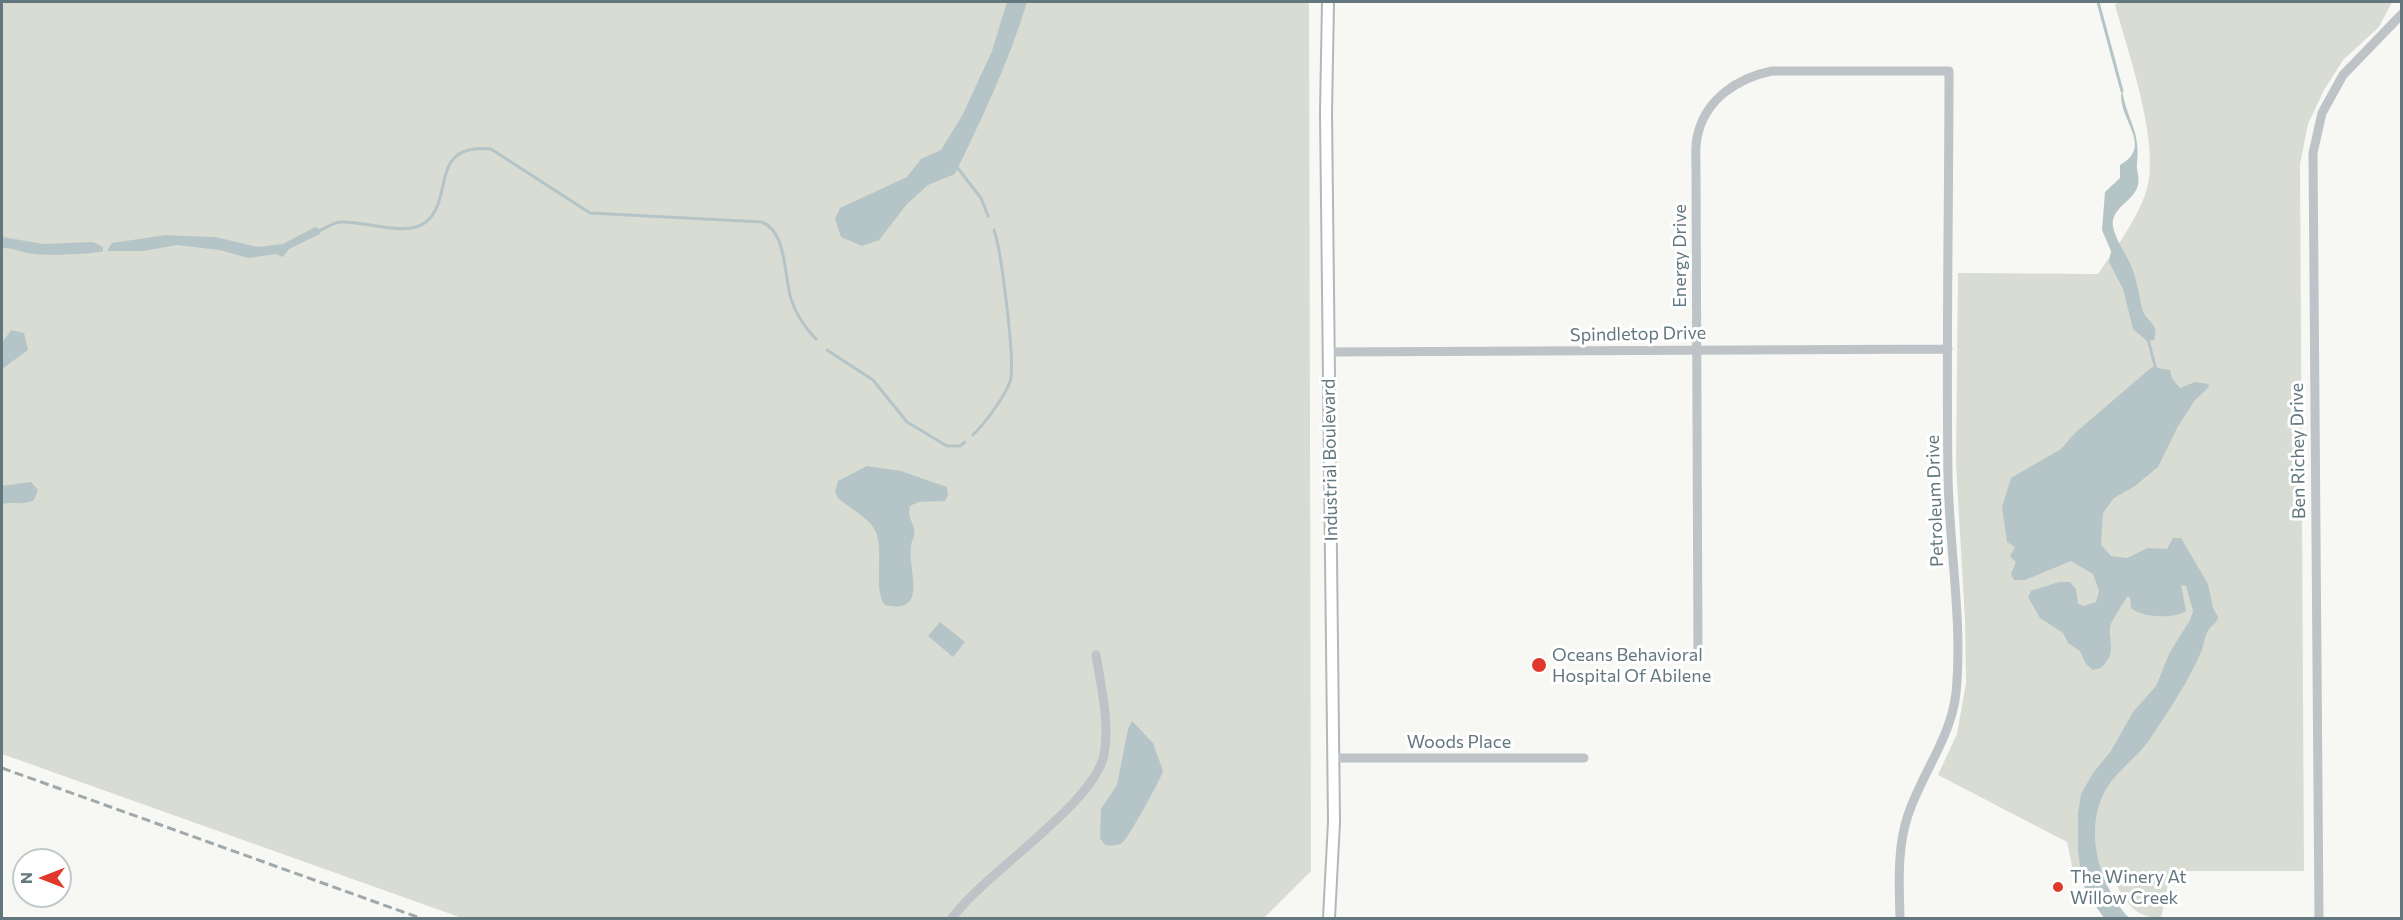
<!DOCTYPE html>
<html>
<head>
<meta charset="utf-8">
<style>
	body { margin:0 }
	#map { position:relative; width:2403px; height:920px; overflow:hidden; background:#f7f7f4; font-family:Commissioner,sans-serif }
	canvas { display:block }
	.frame { position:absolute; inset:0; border:3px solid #62777e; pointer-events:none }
	.north { position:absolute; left:12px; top:848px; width:60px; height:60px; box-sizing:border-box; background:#fff; border:2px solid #c0c9cb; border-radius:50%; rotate:270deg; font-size:16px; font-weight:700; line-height:24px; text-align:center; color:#62777e }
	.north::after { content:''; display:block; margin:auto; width:21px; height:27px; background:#e0392b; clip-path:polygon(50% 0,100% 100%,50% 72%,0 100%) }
</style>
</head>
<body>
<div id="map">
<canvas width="2403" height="920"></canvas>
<div class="frame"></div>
<div class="north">N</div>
</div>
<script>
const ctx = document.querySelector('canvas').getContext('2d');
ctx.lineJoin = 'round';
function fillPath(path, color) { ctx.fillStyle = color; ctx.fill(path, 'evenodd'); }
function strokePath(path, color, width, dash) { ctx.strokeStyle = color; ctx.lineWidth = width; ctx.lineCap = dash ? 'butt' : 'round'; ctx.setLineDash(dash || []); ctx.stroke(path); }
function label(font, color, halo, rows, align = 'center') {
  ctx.font = font + ' Commissioner,sans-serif'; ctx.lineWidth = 6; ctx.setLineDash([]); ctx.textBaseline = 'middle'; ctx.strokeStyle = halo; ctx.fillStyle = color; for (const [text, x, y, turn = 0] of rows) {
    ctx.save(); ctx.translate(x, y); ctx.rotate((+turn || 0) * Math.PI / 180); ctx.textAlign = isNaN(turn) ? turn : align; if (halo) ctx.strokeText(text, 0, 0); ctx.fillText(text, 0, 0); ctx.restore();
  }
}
fillPath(new Path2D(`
	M2,2H1309L1311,871L1264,918H462L2,754Z
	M2119,2H2392L2379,27L2343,60L2324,90L2308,124L2300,164L2304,871H2171L2161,918C2131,918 2124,897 2110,874L2074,875L2067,842L1938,775L1957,734L1966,683L1965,620L1956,464L1958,273L2098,274C2115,249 2134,224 2145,195C2163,150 2128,52 2115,5Z`), '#d8dcd3');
fillPath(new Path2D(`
	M1007,2H1027C1009,62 982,118 955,174L928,185L907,204L879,240L862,246L841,237L835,219L840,208L907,177L921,159L941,150L963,114L992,51Z
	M2122,89C2126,119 2141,130 2137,163C2136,170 2140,177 2138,185C2134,202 2110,207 2113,227C2116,241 2127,255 2132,268C2137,281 2139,295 2142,308C2144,321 2161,323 2154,340L2147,341L2133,329L2123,289L2109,262L2111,251L2102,230L2105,192L2120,178V165C2156,145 2115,118 2122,89Z
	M315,227L318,228L320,234L289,249L283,257L276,254L249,258L219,250L177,245L144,251H107L112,243L166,235L184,236L215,237L258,247L283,244Z
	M2,237L44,244L93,242L103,247V251C97,254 43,256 34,254C22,253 13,247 2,248Z
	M11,330L24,333L28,350L2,369V343Z
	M2152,367L2170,370L2172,378L2180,388L2195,382L2208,384L2209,387L2195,400L2177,428L2158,467L2135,486L2114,498L2103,513L2101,545L2111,556L2127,558L2148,548L2167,549L2173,538H2181L2208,584L2213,608L2218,617C2217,625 2211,624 2208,631C2204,637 2204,646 2201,652C2189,681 2167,713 2150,739C2139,755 2122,767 2110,783C2081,824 2098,884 2129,918H2104L2088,895L2082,881L2078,851V813L2081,794L2093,773L2111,751L2133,712L2156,686L2170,652L2190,620L2193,611L2186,586L2181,585L2186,611C2174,619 2142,618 2131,608L2130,597H2127C2123,604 2111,621 2110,627C2108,642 2118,651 2101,668L2093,670L2086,664L2080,651L2068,643L2063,633L2040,618L2028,597L2031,591L2059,582H2070L2076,589L2078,604L2084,606L2096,602L2099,591L2093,574L2071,561L2025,580H2014L2011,574L2016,562L2010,556L2015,547L2007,542L2002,507L2011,478L2061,449L2075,433Z
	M867,466L901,471L947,487L948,495L945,501L918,502L910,506C907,517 912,519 914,529C916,536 911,540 911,547C908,571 929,615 885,605C873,591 884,553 876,532C870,518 849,508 838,498L835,492L838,481Z
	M31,482L38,490L34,500C24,506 12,501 2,504V486Z
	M940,622L965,642L953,657L928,636Z
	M1132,721L1153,743L1163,771C1161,779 1129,837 1123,842C1118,846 1112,846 1105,845L1100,838L1101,809L1117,785L1128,729Z`), '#b5c5c7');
strokePath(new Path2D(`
	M2098,2L2122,91
	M956,166L981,198L988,216
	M319,231C325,228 333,223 340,222C363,220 406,238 426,222C455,198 428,143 491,149L590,213L762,222C787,232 784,276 791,299C796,314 805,328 816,339
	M2148,339L2156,370
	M827,350L873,380L907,422L947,446H960L965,442
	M973,435C986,422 1003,399 1010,382C1016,364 1001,249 994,230`), '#b5c5c7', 3);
const major = new Path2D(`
	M1328,2L1326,112L1334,822L1329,918`);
strokePath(major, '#b1b8ba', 14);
strokePath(new Path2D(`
	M1329,352L1948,349
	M1698,659L1696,170C1696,160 1695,148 1697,138C1704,100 1737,78 1772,71H1949C1949,205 1946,340 1948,475C1949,548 1963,620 1956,693C1951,738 1922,773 1908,815C1897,847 1899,885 1900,918
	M1334,758H1584
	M952,918C986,872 1093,805 1104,755C1110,723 1101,686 1096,655
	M2319,918L2313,153L2322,113L2343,75L2402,14`), '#bdc3c6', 9);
strokePath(major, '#fff', 10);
strokePath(new Path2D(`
	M2,768L420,918`), '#9fa8ab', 3, [9, 4.5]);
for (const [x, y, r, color] of [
	[1539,665,8,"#e0392b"],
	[2058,887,6,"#e0392b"]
]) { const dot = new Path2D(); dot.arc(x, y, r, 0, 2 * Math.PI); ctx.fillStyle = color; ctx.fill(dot); strokePath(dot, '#fff', 2); }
label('18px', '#62777e', '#fff', [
	["Energy Drive",1680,256,-90],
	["Spindletop Drive",1638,334,-1],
	["Ben Richey Drive",2298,451,-91],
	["Industrial Boulevard",1330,460,-91],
	["Petroleum Drive",1935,501,-92],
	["Woods Place",1459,742]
]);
label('18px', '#62777e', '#fff', [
	["Oceans Behavioral",1552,655],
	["Hospital Of Abilene",1552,676],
	["The Winery At",2070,877],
	["Willow Creek",2070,898]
], 'left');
</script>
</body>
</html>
